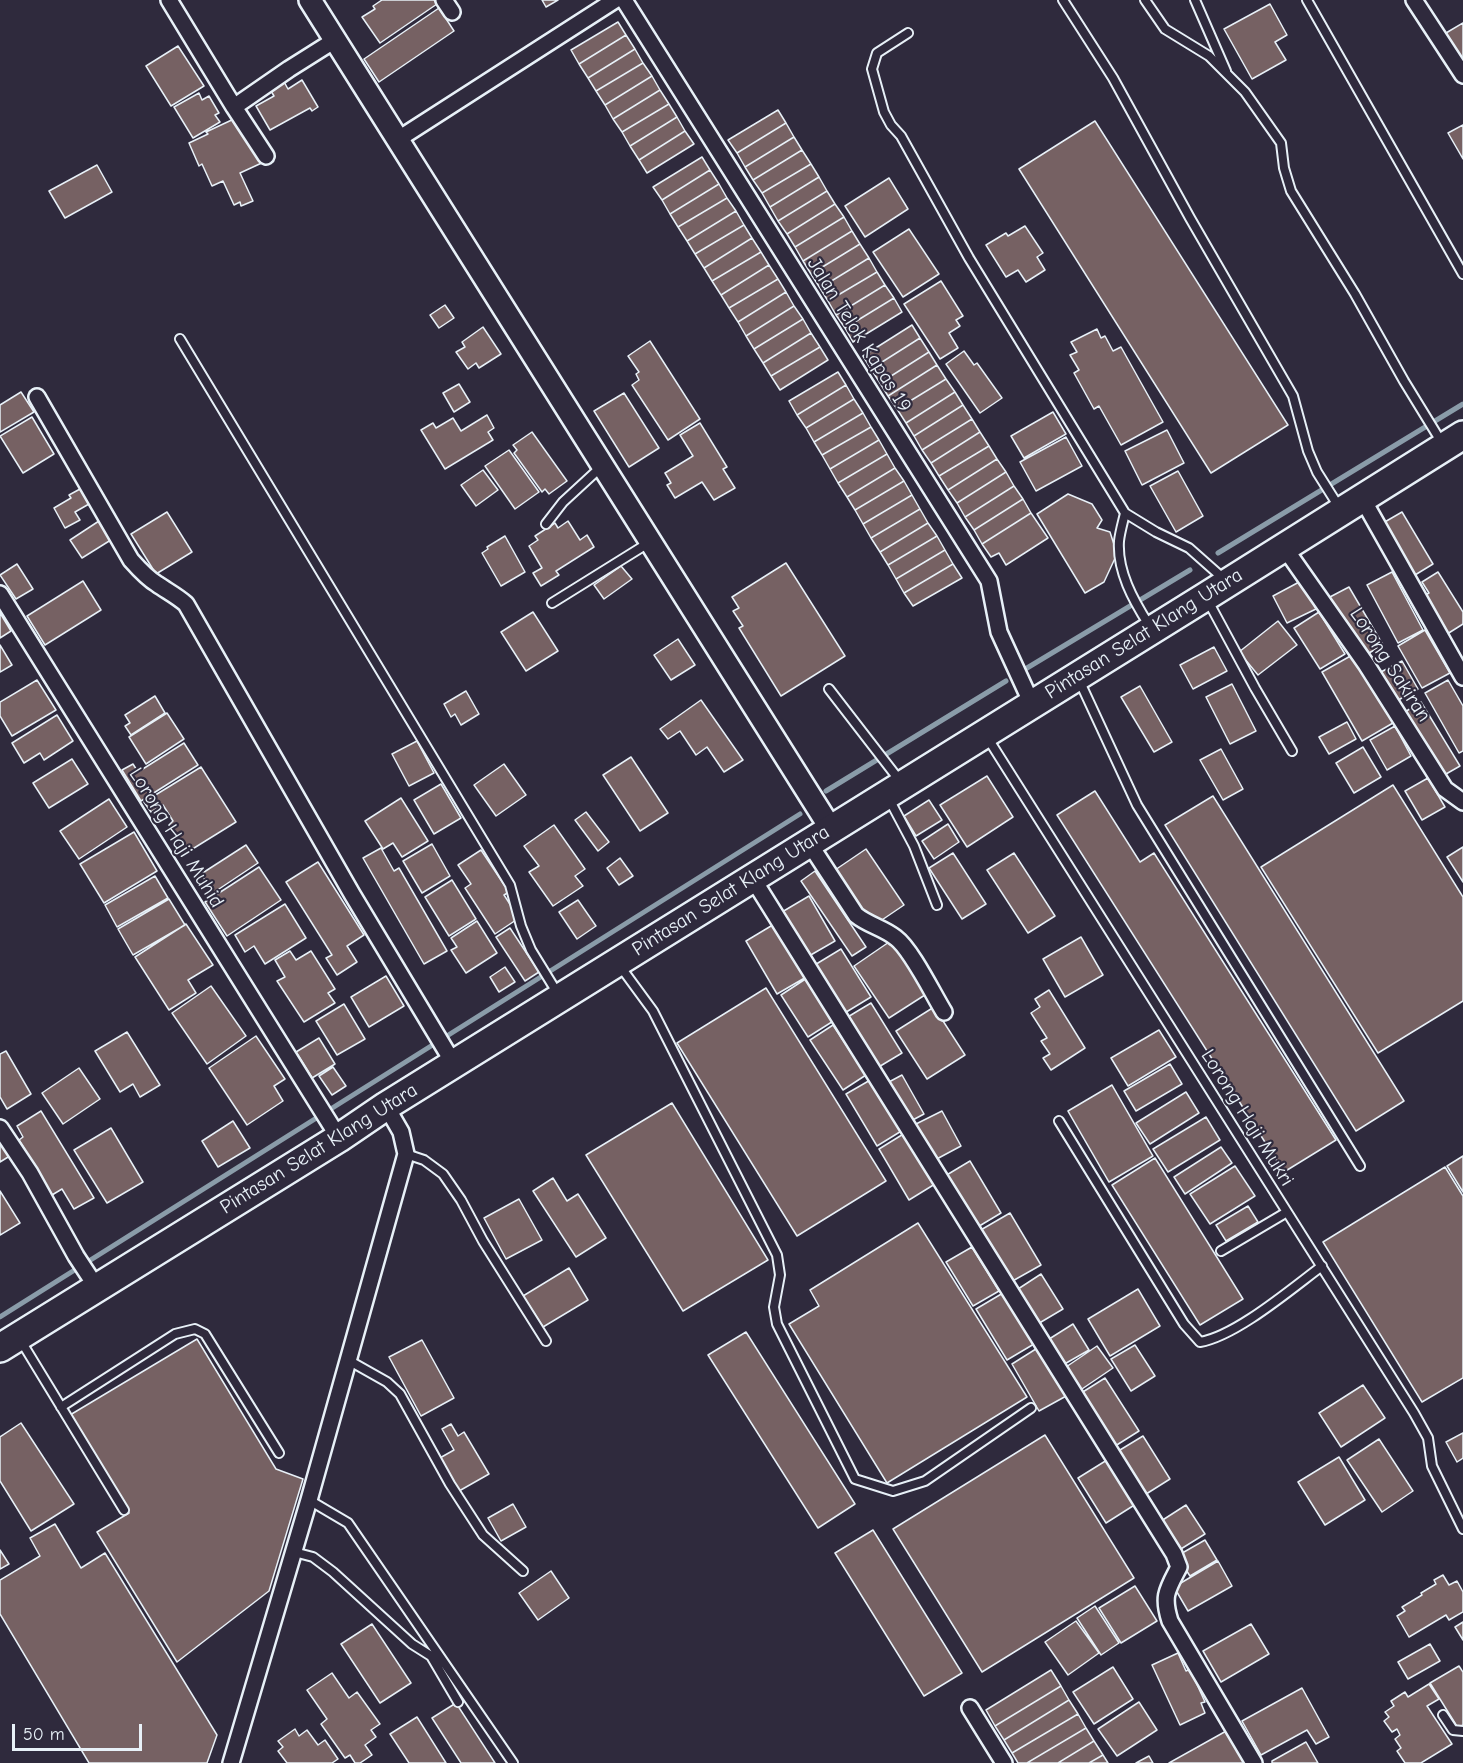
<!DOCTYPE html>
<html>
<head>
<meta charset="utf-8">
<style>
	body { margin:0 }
	#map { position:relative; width:1463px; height:1763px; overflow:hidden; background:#2f2a3d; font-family:"Comic Neue",sans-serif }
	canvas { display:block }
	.scale { position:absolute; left:12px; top:1724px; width:130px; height:27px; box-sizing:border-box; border:3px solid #e8f1f8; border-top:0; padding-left:8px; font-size:18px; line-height:21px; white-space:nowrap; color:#e8f1f8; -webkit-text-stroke:4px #2f2a3d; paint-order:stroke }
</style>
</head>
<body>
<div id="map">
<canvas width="1463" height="1763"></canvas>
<div class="scale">50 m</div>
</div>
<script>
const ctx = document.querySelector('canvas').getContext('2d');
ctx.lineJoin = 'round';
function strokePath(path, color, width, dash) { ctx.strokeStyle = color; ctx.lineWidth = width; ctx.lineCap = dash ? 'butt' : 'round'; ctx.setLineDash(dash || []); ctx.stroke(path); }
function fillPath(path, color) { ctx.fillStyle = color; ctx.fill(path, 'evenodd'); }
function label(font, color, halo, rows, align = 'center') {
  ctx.font = font + ' "Comic Neue",sans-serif'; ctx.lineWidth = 4.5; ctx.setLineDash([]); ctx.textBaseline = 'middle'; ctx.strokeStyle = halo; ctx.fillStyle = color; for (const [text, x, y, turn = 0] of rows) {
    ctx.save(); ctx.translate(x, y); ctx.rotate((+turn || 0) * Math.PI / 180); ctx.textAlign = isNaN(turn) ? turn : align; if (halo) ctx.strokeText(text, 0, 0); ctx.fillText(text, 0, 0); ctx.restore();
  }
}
strokePath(new Path2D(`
	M1218,553L1463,404
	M1027,668L1190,570
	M826,791L1006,681
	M0,1317L800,814`), '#8a9ca9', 5);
const building = new Path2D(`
	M382,0H434L437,4L380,43L362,17L375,9L373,6Z
	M542,0H558L546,7Z
	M1270,4L1287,35L1275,42L1286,60L1252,79L1224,29Z
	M439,8L454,31L379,82L364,59Z
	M618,22L626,35L579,64L571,50Z
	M1463,23V62L1446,33Z
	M626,35L635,49L588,78L579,64Z
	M178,46L204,86L171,106L146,66Z
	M635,49L643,63L596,91L588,78Z
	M643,63L652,76L605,105L596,91Z
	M652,76L660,90L613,119L605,105Z
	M282,78L288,89L302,80L318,107L312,111L310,108L270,130L256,106L274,96L268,86Z
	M660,90L669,104L622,132L613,119Z
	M199,93L202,100L209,96L219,113L215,115L220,122L193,138L174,107Z
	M669,104L677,117L630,146L622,132Z
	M778,110L786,123L737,153L728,140Z
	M677,117L685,131L639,160L630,146Z
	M236,118L248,144L256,140L266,161L240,173L253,201L241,206L240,202L234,205L223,181L212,186L202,164L199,166L189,143L208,134L206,132Z
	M1095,121L1288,425L1211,473L1019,169Z
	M786,123L794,137L745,167L737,153Z
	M1463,125V159L1448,133Z
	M685,131L694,144L647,173L639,160Z
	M794,137L802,150L753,180L745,167Z
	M802,150L811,164L762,193L753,180Z
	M702,157L710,170L662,200L653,187Z
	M811,164L819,177L770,207L762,193Z
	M97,165L112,192L65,218L49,191Z
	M710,170L719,184L670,214L662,200Z
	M819,177L827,191L778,221L770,207Z
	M889,178L908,209L865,237L845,206Z
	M719,184L727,198L678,227L670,214Z
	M827,191L835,204L787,234L778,221Z
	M727,198L736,211L687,241L678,227Z
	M835,204L844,217L795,247L787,234Z
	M736,211L744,225L695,254L687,241Z
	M844,217L852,231L803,261L795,247Z
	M744,225L752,238L704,268L695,254Z
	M1025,226L1043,253L1037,257L1045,270L1026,282L1018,270L1006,277L986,245L1006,233L1008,236Z
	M909,229L939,274L903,297L873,252Z
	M852,231L860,244L811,274L803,261Z
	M752,238L761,252L712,281L704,268Z
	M860,244L869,258L820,288L811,274Z
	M761,252L769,265L721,295L712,281Z
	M869,258L877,272L828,301L820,288Z
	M769,265L778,279L729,308L721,295Z
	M877,272L885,285L836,315L828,301Z
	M778,279L786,292L738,322L729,308Z
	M941,281L963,316L956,320L960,326L949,333L958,348L940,359L904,304Z
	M885,285L894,298L845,328L836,315Z
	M786,292L794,306L746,336L738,322Z
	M894,298L902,312L853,342L845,328Z
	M445,305L454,318L439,328L430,315Z
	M794,306L803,319L754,349L746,336Z
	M803,319L811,333L763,363L754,349Z
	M912,325L920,338L871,369L863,356Z
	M483,327L501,354L479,368L476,363L468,369L456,352L465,347L462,342Z
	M1097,329L1101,338L1105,336L1113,351L1121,347L1163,422L1121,445L1099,406L1094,409L1074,373L1079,370L1070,355L1077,352L1071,342Z
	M811,333L820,347L771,376L763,363Z
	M920,338L929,352L880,383L871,369Z
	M650,341L700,419L668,440L632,385L639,380L636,374L639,372L628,356Z
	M820,347L828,360L780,390L771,376Z
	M964,351L974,365L977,363L1002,398L980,413L946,364Z
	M929,352L937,365L888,396L880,383Z
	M937,365L946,379L897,409L888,396Z
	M838,372L846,385L797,415L789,401Z
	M946,379L955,392L906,423L897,409Z
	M459,384L470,402L454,412L443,393Z
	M846,385L854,399L806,428L797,415Z
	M21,392L34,412L0,432V405Z
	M955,392L963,405L914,436L906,423Z
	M624,393L659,448L629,467L594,411Z
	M854,399L863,413L814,442L806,428Z
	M963,405L972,419L922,450L914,436Z
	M1053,412L1066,434L1024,458L1011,436Z
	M863,413L871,427L822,455L814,442Z
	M487,415L494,428L488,432L493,440L445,469L421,430L433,423L436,428L453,418L461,431Z
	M32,417L54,454L23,473L0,436Z
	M972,419L980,432L931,463L922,450Z
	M700,423L727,467L723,469L735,488L714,500L702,482L675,498L667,485L671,483L665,473L693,456L680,435Z
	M871,427L879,440L830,469L822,455Z
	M1167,430L1184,463L1142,485L1125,451Z
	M532,432L567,481L549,494L545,489L542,492L514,453L517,450L513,445Z
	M980,432L989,446L939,476L931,463Z
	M1066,437L1082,466L1036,491L1020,462Z
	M879,440L887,454L838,483L830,469Z
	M989,446L997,459L948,490L939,476Z
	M509,450L539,492L515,509L485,466Z
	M887,454L895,468L847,497L838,483Z
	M997,459L1006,472L957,503L948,490Z
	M895,468L904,481L855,510L847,497Z
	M483,470L498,490L476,506L461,485Z
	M1178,471L1203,516L1176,532L1150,486Z
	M1006,472L1014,486L965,517L957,503Z
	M904,481L912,495L863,524L855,510Z
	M1014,486L1023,499L974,530L965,517Z
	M80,489L89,504L75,512L80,520L65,528L54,508L71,498L69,495Z
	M1068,494L1092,504L1102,520L1097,528L1110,532L1117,554L1104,582L1085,593L1037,514Z
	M912,495L920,509L871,538L863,524Z
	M1023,499L1031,513L982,544L974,530Z
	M920,509L928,523L880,552L871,538Z
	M167,512L192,552L156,574L131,534Z
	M1402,512L1433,564L1415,575L1383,523Z
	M1031,513L1048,538L1006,565L999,553L991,557L982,544Z
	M102,519L114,538L82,558L70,540Z
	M568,521L580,540L587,535L594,547L556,571L559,575L541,586L533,573L542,568L529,546L538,540L535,536L555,523L558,528Z
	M928,523L937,536L888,565L880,552Z
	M505,536L525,572L501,586L482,553L488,549L487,547Z
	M937,536L945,550L896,579L888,565Z
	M945,550L953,564L904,593L896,579Z
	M786,563L845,656L781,696L739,628L743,626L733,611L739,608L732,597Z
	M17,564L33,589L16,599L0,575Z
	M953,564L962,578L913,606L904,593Z
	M621,566L632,579L604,599L594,585Z
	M1392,572L1423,630L1398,643L1367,585Z
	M1438,572L1463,612V624L1444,636L1420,598L1429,593L1422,582Z
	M83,581L101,610L45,645L27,616Z
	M1301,581L1316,609L1287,623L1273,596Z
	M1349,587L1383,645L1362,657L1328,598Z
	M533,612L558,651L526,671L501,632Z
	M1319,612L1345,654L1320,669L1294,628Z
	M0,613L11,631L0,638Z
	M1278,621L1297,645L1258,675L1239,652Z
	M1425,630L1450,673L1422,688L1398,646Z
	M678,639L695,665L671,680L654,655Z
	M0,645L12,665L0,672Z
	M1214,647L1227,671L1193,689L1180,665Z
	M1354,654L1393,723L1362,741L1322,672Z
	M1402,661L1418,689L1393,703L1377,674Z
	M37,680L56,710L12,736L0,716V702Z
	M1448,680L1463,706V751L1459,753L1425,693Z
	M1232,684L1256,731L1230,744L1206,697Z
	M1140,686L1172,742L1154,752L1121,697Z
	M466,691L479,714L461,725L455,714L451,717L444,704Z
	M155,696L165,713L131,735L125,726L130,723L125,715Z
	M701,700L743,760L724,772L707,747L696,755L680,731L668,739L660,729Z
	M1421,702L1460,766L1439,778L1400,715Z
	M167,713L184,739L146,764L129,737Z
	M57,715L73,741L44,760L40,753L24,763L12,743Z
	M1347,722L1356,739L1329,754L1319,737Z
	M1395,726L1411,756L1387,770L1370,740Z
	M417,741L434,773L409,786L392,754Z
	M184,743L198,765L141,801L122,770L133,764L138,772Z
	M1363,747L1381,777L1354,793L1336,763Z
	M1221,749L1243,789L1223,800L1200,760Z
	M631,757L668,813L640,831L603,775Z
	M72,759L88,784L49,808L33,783Z
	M504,764L526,795L496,816L474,785Z
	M201,767L236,822L186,853L169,825L173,821L163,805L151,812L144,802Z
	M987,776L1013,817L967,847L940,805Z
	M1428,778L1445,807L1422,820L1405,791Z
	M441,784L461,818L434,834L414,800Z
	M1393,785L1463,897V1001L1378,1053L1261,867Z
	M1095,791L1140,862L1154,853L1336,1140L1284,1172L1057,815Z
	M1213,796L1404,1101L1356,1131L1165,825Z
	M401,798L428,841L402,857L393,843L383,849L365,821Z
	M109,799L127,827L79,859L60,831Z
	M929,800L942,820L916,836L904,816Z
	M586,812L609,842L598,851L575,820Z
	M948,824L959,842L934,859L922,841Z
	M554,825L585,869L575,876L583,886L553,906L529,872L539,866L524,846Z
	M134,832L157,871L104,903L80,864Z
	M432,844L450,876L422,893L403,861Z
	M246,845L258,863L213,893L201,874Z
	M1463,847V882L1447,857Z
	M381,848L394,871L399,868L447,951L424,964L363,858Z
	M866,849L904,905L873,926L835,870Z
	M481,850L509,892L504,895L519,918L495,934L465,888L471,884L458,865Z
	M953,853L986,904L962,919L929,868Z
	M1014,853L1055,916L1028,933L987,870Z
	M620,858L633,876L619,885L607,868Z
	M318,862L364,935L347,946L357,962L337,975L326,958L332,955L286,882Z
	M259,867L281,900L227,936L205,902Z
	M815,871L866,947L852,956L801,881Z
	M155,876L168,898L117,927L105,905Z
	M452,880L476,919L449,936L425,897Z
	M809,896L835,941L809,956L782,912Z
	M169,899L185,925L133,955L118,929Z
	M578,900L596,926L577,939L559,912Z
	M285,904L306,938L265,964L254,946L245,952L235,935Z
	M477,921L497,953L466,973L451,950L457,947L451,938Z
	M776,923L808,976L777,994L746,941Z
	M186,924L213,965L188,980L196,993L169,1010L135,957Z
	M510,928L539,972L525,981L496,937Z
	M1081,937L1103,975L1065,997L1043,959Z
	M892,940L928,993L889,1018L854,966Z
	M841,949L871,997L843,1014L813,966Z
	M290,951L296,960L311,951L335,989L328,993L335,1003L304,1022L277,981L285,977L275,960Z
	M505,967L515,982L499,992L490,977Z
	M386,976L404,1006L369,1027L351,997Z
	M807,978L835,1020L808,1037L781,995Z
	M211,986L246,1036L207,1064L172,1013Z
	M766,988L886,1181L797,1236L677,1043Z
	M1049,990L1085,1048L1051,1070L1043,1058L1050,1054L1041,1041L1047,1038L1031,1013L1040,1007L1035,999Z
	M871,1003L902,1053L877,1068L846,1018Z
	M344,1004L365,1039L337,1055L316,1021Z
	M934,1007L965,1055L927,1079L896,1031Z
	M833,1025L866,1075L843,1090L810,1040Z
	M1159,1030L1176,1057L1128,1086L1111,1058Z
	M127,1032L160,1085L140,1097L133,1084L120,1092L95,1051Z
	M256,1036L285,1079L274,1086L283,1101L247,1125L209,1068Z
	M319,1038L335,1064L312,1078L296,1052Z
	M6,1051L31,1094L7,1109L0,1097V1054Z
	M1170,1064L1182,1084L1136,1111L1124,1091Z
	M333,1067L346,1086L332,1095L319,1076Z
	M79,1068L100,1099L63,1124L42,1093Z
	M902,1075L924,1114L909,1122L887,1083Z
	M872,1079L903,1130L877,1146L846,1094Z
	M1112,1085L1153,1156L1109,1182L1068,1111Z
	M1186,1092L1199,1113L1150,1144L1136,1123Z
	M672,1103L768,1260L683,1311L586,1155Z
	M41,1111L94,1198L74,1209L62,1189L52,1195L19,1140L23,1137L17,1126Z
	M942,1111L961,1146L933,1161L914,1125Z
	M1206,1117L1220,1140L1168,1172L1153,1149Z
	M233,1121L250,1148L218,1167L202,1141Z
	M111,1128L143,1182L107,1203L74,1150Z
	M0,1132L13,1154L0,1162Z
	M905,1133L935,1184L909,1200L879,1149Z
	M1221,1147L1232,1163L1185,1194L1174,1177Z
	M1463,1156V1192L1447,1166Z
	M1155,1158L1243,1299L1200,1325L1112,1185Z
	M970,1161L1001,1213L976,1228L945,1176Z
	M1235,1166L1255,1196L1210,1224L1190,1194Z
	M1445,1167L1463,1196V1378L1422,1402L1323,1242Z
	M553,1178L567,1201L578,1194L606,1238L576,1257L533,1191Z
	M0,1191L20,1223L0,1235Z
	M519,1199L542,1240L506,1259L484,1218Z
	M1248,1206L1258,1222L1226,1241L1216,1225Z
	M1010,1213L1041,1265L1009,1283L979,1231Z
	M918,1223L1027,1397L887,1483L789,1324L819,1306L810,1290Z
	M972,1247L999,1291L973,1306L946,1262Z
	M569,1268L588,1300L543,1327L523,1296Z
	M1041,1274L1063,1309L1036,1325L1015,1291Z
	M1138,1289L1160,1326L1110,1356L1088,1319Z
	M1003,1293L1034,1344L1007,1360L976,1309Z
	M1073,1324L1089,1350L1061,1366L1046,1341Z
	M746,1332L855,1504L818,1528L708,1355Z
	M197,1339L276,1469L303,1479L269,1591L177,1662L97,1532L129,1513L70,1415Z
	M422,1340L454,1398L421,1416L389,1357Z
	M1135,1345L1155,1376L1131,1391L1111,1359Z
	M1097,1346L1113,1368L1079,1391L1063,1369Z
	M1039,1347L1068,1395L1039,1411L1012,1364Z
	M1105,1378L1139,1431L1112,1448L1078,1395Z
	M1363,1385L1385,1418L1341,1447L1319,1413Z
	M21,1423L74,1504L31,1531L0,1481V1437Z
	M451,1424L458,1436L464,1432L489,1474L452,1495L444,1480L438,1459L454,1450L442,1429Z
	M1463,1433V1458L1457,1462L1446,1442Z
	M1045,1435L1134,1578L982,1672L893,1529Z
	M1143,1436L1170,1479L1143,1496L1115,1453Z
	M1379,1439L1413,1491L1382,1512L1347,1460Z
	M1339,1457L1365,1500L1325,1525L1298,1482Z
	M1107,1460L1136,1504L1106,1523L1078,1478Z
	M513,1504L526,1527L501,1541L488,1518Z
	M1186,1505L1205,1534L1176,1552L1158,1523Z
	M55,1524L81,1568L105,1553L217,1735L207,1763H89L0,1614V1580L40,1556L30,1538Z
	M873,1530L962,1673L924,1696L835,1553Z
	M1205,1540L1217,1560L1190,1576L1177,1556Z
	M0,1550L9,1564L0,1569Z
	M1218,1561L1232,1586L1188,1611L1174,1587Z
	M551,1571L569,1598L538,1620L519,1593Z
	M1443,1575L1449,1585L1457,1581L1463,1592V1612L1449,1620L1446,1615L1409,1637L1397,1616L1405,1611L1402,1607L1422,1595L1421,1593L1436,1584L1434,1580Z
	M1135,1586L1157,1621L1121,1643L1099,1608Z
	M1095,1606L1119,1643L1101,1655L1077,1618Z
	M1076,1621L1099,1653L1068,1675L1045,1642Z
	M1463,1622V1640L1455,1627Z
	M372,1624L411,1683L380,1703L341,1644Z
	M1251,1624L1269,1654L1221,1682L1203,1651Z
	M1430,1644L1440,1661L1408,1679L1398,1662Z
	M1178,1653L1186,1671L1190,1669L1205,1702L1201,1703L1205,1713L1180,1725L1152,1665Z
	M1459,1666L1463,1672V1725L1458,1728L1430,1683Z
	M1113,1667L1133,1699L1094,1724L1073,1692Z
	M1051,1670L1061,1686L995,1726L986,1710Z
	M332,1673L349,1698L357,1692L380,1724L371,1730L376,1737L365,1745L372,1755L360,1763H355L350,1755L345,1758L321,1724L327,1719L307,1690Z
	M1429,1684L1439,1699L1427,1706L1452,1744L1421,1763H1405L1397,1751L1401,1748L1395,1739L1400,1735L1397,1729L1392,1732L1384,1721L1389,1717L1385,1712L1394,1706L1391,1701L1405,1692L1408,1697Z
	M1061,1686L1069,1700L1004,1740L995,1726Z
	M1302,1688L1329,1737L1316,1744L1307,1730L1261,1755L1242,1721Z
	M1069,1700L1078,1714L1012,1753L1004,1740Z
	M1139,1702L1157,1730L1117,1756L1098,1729Z
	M456,1703L495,1763H461L432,1718Z
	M1078,1714L1086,1728L1027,1763H1018L1012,1753Z
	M417,1717L446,1763H409L390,1734Z
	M1086,1728L1094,1741L1058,1763H1027Z
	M295,1729L299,1736L307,1730L318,1745L325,1740L338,1759L332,1763H287L278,1751L283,1747L278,1741Z
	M1228,1730L1247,1763H1169Z
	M1094,1741L1103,1755L1089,1763H1058Z
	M1306,1742L1318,1763H1272V1761Z
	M1103,1755L1108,1763H1089Z
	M1149,1756L1153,1763H1136Z`);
fillPath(building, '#766163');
strokePath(building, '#e8f1f8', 1.5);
const lane = new Path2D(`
	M1063,0L1113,78L1190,218L1293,396L1308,451L1317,472L1339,507
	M1145,0L1165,29L1209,56L1245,92L1281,143L1284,168L1291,191L1355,294L1404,381L1442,443
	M1195,0L1226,71
	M1307,0L1463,274
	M908,33L877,53L872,69L884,112L891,125L901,136L969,258L1125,513C1123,522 1120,532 1119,541C1117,571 1133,600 1149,625
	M180,339L510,885L521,926L531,950L558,994
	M1125,513L1156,532L1189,548L1224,579
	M546,524L563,502L601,467
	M1208,601L1255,688L1292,751
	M552,603L650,542
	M1079,680L1137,805L1360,1166
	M829,689L900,781
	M987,737L1414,1413L1428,1438L1432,1466L1463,1529
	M889,799L914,846L937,905
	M620,966L653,1011L777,1255L780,1275L774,1307L777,1324L855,1479L893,1491L925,1481L1031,1408
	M1059,1121L1184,1324L1200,1342C1236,1336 1291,1289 1322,1266
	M406,1154L424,1160L443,1174L461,1200L483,1241L546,1341
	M1221,1251L1287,1212
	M21,1341L124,1510
	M348,1360L387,1382L400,1394L450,1484L483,1535L523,1571
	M61,1407L175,1334L195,1329L205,1334L279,1453
	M309,1500L348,1523L513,1763
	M294,1552L313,1557L333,1572L412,1644L431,1656L458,1702
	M1443,1715L1453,1730L1463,1731`);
const street = new Path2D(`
	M169,0L234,107
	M444,0L452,12
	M624,0L989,581L999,632L1032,704
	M1414,0L1463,75
	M397,140L615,0
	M266,156L234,107L289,69L335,40
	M37,397L131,560C139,569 147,578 157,584C167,591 177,596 186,604L352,894L454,1064
	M1362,498L1463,677
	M1284,547L1366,664L1445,789L1463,802
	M0,594L339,1138
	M809,843L856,915C868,925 884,928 896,938C911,949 933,994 944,1012
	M753,879L1174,1554L1179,1567C1167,1590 1162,1596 1170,1621L1254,1763
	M0,1128L30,1173L76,1256L97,1288
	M970,1708L1004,1763
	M231,1763L309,1500L406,1154L401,1132L386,1106`);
const secondary = new Path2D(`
	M310,0L831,829`);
const highway = new Path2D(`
	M0,1348L339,1138L386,1106L1205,597L1463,435`);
strokePath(lane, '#e8f1f8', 12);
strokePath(street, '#e8f1f8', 20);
strokePath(secondary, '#e8f1f8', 26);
strokePath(highway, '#e8f1f8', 32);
strokePath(lane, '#2f2a3d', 8);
strokePath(street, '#2f2a3d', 15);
strokePath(secondary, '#2f2a3d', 21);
strokePath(highway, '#2f2a3d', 27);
label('20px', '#e8f1f8', '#2f2a3d', [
	["Jalan Telok Kapas 19",859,335,58],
	["Pintasan Selat Klang Utara",1144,634,-32],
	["Lorong Sakiran",1390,665,57],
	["Lorong Haji Muhid",176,838,58],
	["Pintasan Selat Klang Utara",731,891,-32],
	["Lorong Haji Mukri",1247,1118,58],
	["Pintasan Selat Klang Utara",319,1149,-32]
]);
</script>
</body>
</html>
